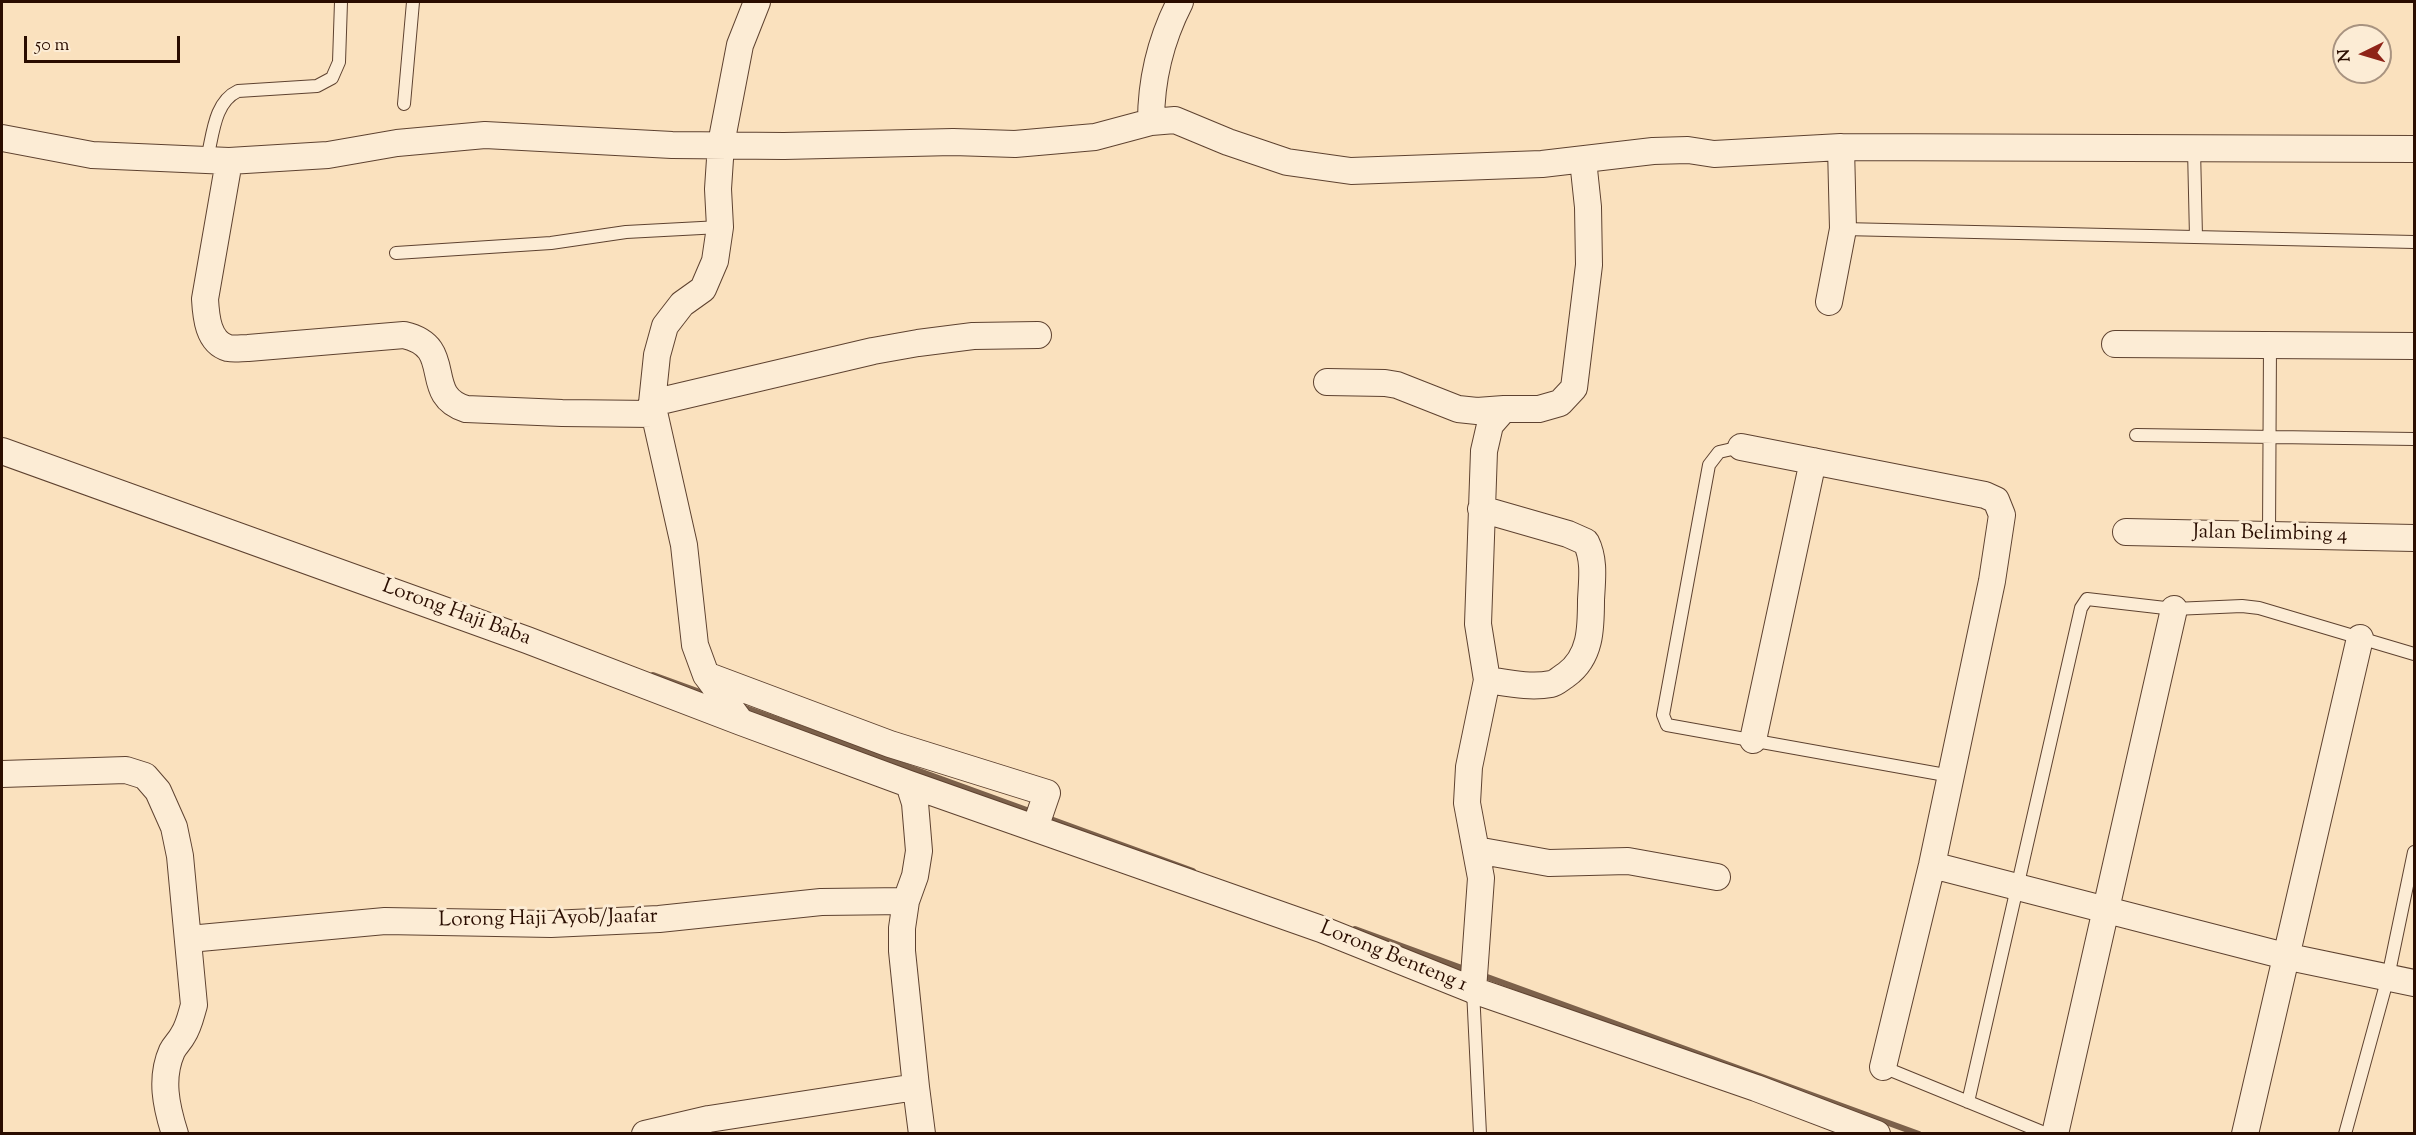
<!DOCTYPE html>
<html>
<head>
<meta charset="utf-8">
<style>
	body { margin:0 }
	#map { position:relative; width:2416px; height:1135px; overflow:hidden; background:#fae1be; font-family:"Sorts Mill Goudy",serif }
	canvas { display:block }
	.frame { position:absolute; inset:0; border:3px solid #2a0d00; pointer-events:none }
	.north { position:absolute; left:2332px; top:24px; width:60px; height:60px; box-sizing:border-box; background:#fcecd5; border:2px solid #a89380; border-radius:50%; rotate:265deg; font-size:16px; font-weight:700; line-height:24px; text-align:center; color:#2a0d00 }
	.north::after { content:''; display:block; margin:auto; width:21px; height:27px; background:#8f2418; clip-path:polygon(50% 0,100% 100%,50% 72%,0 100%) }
	.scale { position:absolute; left:24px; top:36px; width:156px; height:27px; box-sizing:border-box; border:3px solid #2a0d00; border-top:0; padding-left:8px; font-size:18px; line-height:21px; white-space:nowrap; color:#2a0d00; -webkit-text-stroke:4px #fcecd5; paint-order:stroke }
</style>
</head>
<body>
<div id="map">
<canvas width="2416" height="1135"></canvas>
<div class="frame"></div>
<div class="north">N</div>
<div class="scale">50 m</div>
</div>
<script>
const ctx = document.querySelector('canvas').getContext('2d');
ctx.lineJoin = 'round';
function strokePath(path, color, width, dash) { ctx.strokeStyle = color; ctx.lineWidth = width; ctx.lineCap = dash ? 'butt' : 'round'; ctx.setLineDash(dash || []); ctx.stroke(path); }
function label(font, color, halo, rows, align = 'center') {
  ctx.font = font + ' "Sorts Mill Goudy",serif'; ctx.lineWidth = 6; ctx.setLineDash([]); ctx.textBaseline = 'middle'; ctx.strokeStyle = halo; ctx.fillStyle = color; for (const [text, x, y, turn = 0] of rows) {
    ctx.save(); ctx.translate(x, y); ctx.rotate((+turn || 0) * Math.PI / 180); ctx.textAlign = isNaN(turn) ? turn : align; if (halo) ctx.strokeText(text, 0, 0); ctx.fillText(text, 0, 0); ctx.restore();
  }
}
strokePath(new Path2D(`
	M653,675L711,696
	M740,706L1035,813
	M1045,817L1193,871
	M1355,929L1470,971
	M1479,974L1919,1134`), '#7c614b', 6);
const lane = new Path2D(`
	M404,104L413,2
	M2194,149L2196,237
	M207,159C213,135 214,102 238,91L317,86L332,78L339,62L341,2
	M1843,229L2414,242
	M396,253L551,243L626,232L720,227
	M2136,435L2414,439
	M1741,447L1719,452L1709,465L1663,715L1667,725L1951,776
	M2269,534L2270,345
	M1473,990L1480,1134
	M1883,1067L2047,1134
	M1968,1102L2081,608L2087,599L2174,609L2242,606L2259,608L2414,654
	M2345,1134L2388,977L2414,852`);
const street = new Path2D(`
	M1151,122C1151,80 1161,39 1180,2
	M2,138L92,155L229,161L328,155L397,143L485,135L672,145L784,146L953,142L1015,144L1095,137L1151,122L1175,120L1228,142L1287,162L1351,171L1542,164L1653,151L1688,150L1714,154L1841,147L2414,149
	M229,161L205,299C206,317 208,342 228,348C234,349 242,348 248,348L404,335C457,347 420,395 466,409L562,413L653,414
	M1829,302L1843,229L1841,147
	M2115,344L2414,346
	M1327,382L1385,383L1397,385L1458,409L1477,411L1504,409
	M652,403L873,351L918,343L973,336L1038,335
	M1741,447L1985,495L1996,500L2002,515L1992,581L1932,865L1883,1067
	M2,451L527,640L741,722L909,784L1321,929L1473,990L1756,1088L1877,1134
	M1481,509L1568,534L1586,542C1595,560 1592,580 1591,600C1591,628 1591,657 1566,675C1561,678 1556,683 1551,684C1530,688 1508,683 1487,680
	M2126,532L2414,538
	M706,675L890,744L1047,793L1035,828
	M741,722L706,675L695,645L684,545L652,403L657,355L665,326L682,304L703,289L715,261L720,227L718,189L721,144L740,45L757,2
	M1753,740L1813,461
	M2,774L126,770L145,776L158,791L174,827L180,856L194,1005C191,1015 189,1026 183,1035C180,1041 175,1045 172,1051C160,1078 166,1106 175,1134
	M1476,850L1549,863L1628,861L1717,877
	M1932,865L2289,957L2414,983
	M189,939L385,921L551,924L659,919L821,902L906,901
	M1473,990L1481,878L1467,803L1469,767L1487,680L1478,624L1484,451L1490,425L1504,409H1539L1560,403L1574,388L1589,265L1588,207L1583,160
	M916,1087L922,1134
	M645,1134L709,1119L916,1087L902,951V928L906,901L915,876L919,851L915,803L909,784
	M2055,1134L2174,609
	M2245,1134L2360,638`);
strokePath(lane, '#5e4230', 14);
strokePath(street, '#5e4230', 28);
strokePath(lane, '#fcecd5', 12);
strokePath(street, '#fcecd5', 26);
label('21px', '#2a0d00', '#fcecd5', [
	["Jalan Belimbing 4",2270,535,1],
	["Lorong Haji Baba",456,614,20],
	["Lorong Haji Ayob/Jaafar",548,920,-1],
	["Lorong Benteng 1",1393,958,22]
]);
</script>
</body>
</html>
